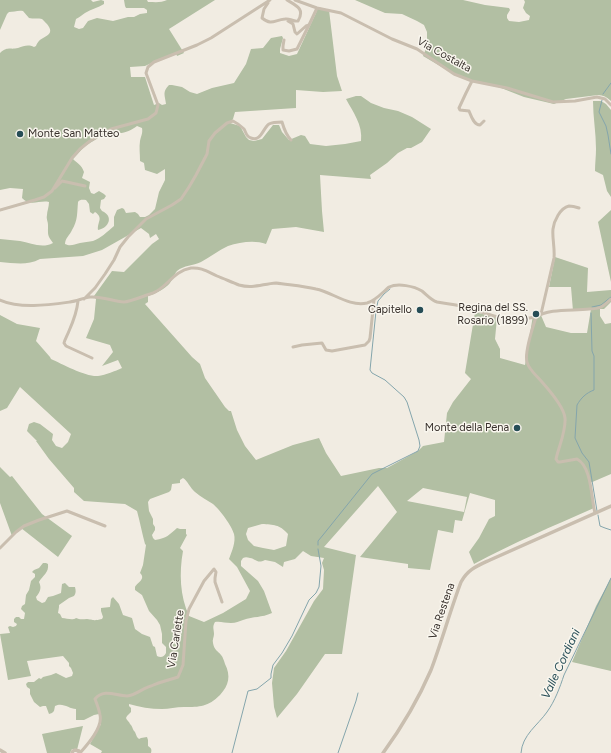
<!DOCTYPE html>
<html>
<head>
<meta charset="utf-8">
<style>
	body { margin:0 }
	canvas { display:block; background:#f1ece2 }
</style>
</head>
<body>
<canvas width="611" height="753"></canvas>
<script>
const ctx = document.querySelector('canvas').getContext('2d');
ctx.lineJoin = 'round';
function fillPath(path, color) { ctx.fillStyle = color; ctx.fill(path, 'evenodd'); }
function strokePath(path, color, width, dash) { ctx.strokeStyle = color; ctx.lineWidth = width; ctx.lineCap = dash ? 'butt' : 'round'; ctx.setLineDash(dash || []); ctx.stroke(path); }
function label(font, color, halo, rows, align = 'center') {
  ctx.font = font + ' Figtree,sans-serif'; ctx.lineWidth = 3; ctx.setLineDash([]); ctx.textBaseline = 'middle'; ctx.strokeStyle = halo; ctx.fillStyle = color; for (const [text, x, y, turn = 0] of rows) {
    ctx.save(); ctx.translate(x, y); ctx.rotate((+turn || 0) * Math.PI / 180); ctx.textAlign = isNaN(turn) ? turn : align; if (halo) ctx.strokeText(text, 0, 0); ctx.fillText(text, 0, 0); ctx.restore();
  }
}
fillPath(new Path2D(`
	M0,0H91L93,2L101,0L104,1V4C98,8 91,9 85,13C82,15 80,17 76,19L74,27L79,29L83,28L88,21L97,18L113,21L128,17H134L140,14L147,13V10L144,8H126L125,6L124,0H147L148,2C155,2 161,3 167,0H215L169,29L184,53L177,56L176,53L158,60L145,66L130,67L131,77H145L154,105L159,103L162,105L166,104C165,95 162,92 169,85H172L182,87L190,92L197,94L212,88L234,83L246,64L251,49L263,48L271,38L282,36L283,38L280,49V53L289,56L297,54L316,13L318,7L329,10L337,76L342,91L323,92L296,90V108L235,112L233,119L230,123L240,126L246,137L249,140L254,141L262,139L273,125H279L282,132L289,140L301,135L305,136L310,144L326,146L345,144L361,141C363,125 353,112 346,99L356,96H361L371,103L384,108L398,111L412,117L431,129L422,142L411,148H407L398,153L387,163L370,175L371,179L320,175L322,211L324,232L296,227L272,229L266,244C255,240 240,242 228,246C219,250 210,257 201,262C193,266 184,265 177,271C174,274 173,279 170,283C165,289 155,294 148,296V302L145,304L192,357L200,364L205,378L225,407L229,411H231L237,430L245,446L256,460L293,445L319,438L326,453L341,476L379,468H387L418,451L423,446L444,442L447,413L453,402L471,379L465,373L475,312L497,318L495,339L500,349V358L525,365L533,315L540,313L546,327L571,333H587L591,309L573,311L571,287H549L555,257L588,268L587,292L611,290V302L604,309H600V316L605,324L611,323V474L590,483L594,508C553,526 513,543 474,564L469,552L479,538L489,519L495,516V500L470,493L462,521L455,520L453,533L438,530L430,570L408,568V564L360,557L397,512L378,486L324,547L356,555L342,654H325L297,694L277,718L274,707L272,683L274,668L286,651L314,601L323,589L324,570L322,563L324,558L311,556L303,551L295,559L284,562L283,567L275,562L265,560C257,564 256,559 250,558C247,557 245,557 243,558L241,561V566L258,581L264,591L272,613C261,618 254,616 243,620C239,621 236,623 231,623C225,623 220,621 215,622C212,627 214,629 214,634C214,637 212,640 213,643C214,650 218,651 221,655C223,657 224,661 225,664C231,676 229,685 220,695C208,707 200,707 184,707C176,707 169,709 162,709C151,709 139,707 129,704V706L131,708V712L127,716L126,718C127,721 129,721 130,724C133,727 132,729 135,732L137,737L139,739L141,738L147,737L148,740V746C151,748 152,749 151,753H101L102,751L90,744L101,724V720L99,714L94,715L84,720H76V709C69,709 63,702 55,706L54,711L52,713L49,714L46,706H43L40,707L34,702L30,694V689L27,687L26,684L28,682H34L39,678L41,679L43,677L51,675L56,673L66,678L72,676L73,673L71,668L69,666V663L63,656L27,661L31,676L8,680L0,634L10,633L8,627L10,626L13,627L16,626L17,624L14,622V619L16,617H19L21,619H24L25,613L21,609L22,606L25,604L26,595L29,590L31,581L35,577V574L32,572L34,570L39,568L43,563H46L48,564C49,573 43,575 39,582C42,588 40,592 36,597L37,600L42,603L45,602L48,597L53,596L61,593L62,584L65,583L69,587H75C76,591 76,593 74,596L69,598L59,605V607L58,613L60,614L62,618C67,618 72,621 76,618C80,620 83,619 87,619C95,620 93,621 102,619L103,617L101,611V608L110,607L111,599L113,597L119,604L123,615L132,618L135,629L142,634L150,637L153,646L155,647L157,656C161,658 164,657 166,653V647L162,643V634L160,625L157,620L149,611L142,595L135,590V587C138,582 146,579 140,573L143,565L146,545L145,544C142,533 140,522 137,511L125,504L84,501L74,492V488L49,459L36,441H37L27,431L29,424L34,422L40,424L53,434L52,440L56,446L62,448L68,442L71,434L20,387L7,408L0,411V315L17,324L40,328L36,341L50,357L51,359C62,364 86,377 98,376C106,375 115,371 122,368L118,360L102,366L113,352L110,345L86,338L94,319L96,299L93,296H94L112,271L124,272L152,244L159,239L156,234L150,238L149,234L141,228L102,250L83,256L40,259C27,266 14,263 0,262V239C7,240 13,240 20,241C31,243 42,249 53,243C47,235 48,235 48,225C48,221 46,219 47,215C47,211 49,207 49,202C39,200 30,207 22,198L23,189L10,188L0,190V53C8,46 10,50 18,48C24,46 28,44 34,47L36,46C36,45 38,42 39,41C44,36 56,35 47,24C46,23 43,20 42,19C39,18 33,19 29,18L23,11C18,10 14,12 9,12L7,14L0,30ZM137,126L142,128C143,133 141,136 140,141C139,147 140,154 140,161L144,163L145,170L157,174L165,169V180L159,192L155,209L149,215L145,217H140L138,214L135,212L126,213L124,209L122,208L117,210L114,217V226C107,232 101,238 93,241C89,242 84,242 80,243C74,244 71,247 65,244C65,238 70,235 72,230C78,220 77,213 78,202C80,199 83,200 86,200L89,204L90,212L93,214L95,212C104,218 97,222 98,230C109,228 114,216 102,211L100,208L101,200L104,199L106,196L104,194L99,191L94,194L91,193L89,188L90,182L82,178L84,172C81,164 78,164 73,159L85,146L113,129V132C122,135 130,131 137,126ZM183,478C188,481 190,488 195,492C201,497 207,500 213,504C220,510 232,526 234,534C236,542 232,551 229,559L237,567L250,591L246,599L223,613L204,622L189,616C180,596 179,573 183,551L180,548L187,535L186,534V529H180L177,528C169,535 167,538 155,540L153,538L152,535L155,530V527L153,524V519L149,511L148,502L150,499L169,492L171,490L172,484L180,483V480ZM423,488L467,497L464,512L407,501ZM262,524C274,525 279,524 288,534L286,546L274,550L263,548L254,546L248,540L246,534L248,528Z
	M355,0H463L485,5L509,8L510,10L507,15V18L509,21L519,22L529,20L530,16L526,13L523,8L525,2L524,0H611V101C607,97 603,95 598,95L566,99L554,104L524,97L496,86L471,81L457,76L423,56L427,46V32L424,25L417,21L402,14L385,13Z
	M601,101L606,104L611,110V197L607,191L603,175L595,171C595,163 596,156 596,149C596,133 593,117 593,101Z
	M611,210V282L598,222Z
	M0,467L10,477L12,476L42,514L72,536L58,557L21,528L12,536L0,503Z
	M611,578V671L572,662L596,606Z
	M83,726L77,750L72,749L70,753H47L42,734Z`), '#b2bfa3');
strokePath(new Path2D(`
	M603,94L611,83
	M602,100L599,112L606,126L608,135L611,154
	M592,307L601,305L611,297
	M591,313L592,351L594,356V390C586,393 581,398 577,405L575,438L582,453L589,462L597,511
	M598,515L600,526L605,528L611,530
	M318,545V541L323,535L372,474L418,451L420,446L419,440L407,402L404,397L385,380L372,373L370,370L376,311L378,301L384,294L390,289
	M232,753L248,691L257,689L271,678V674L273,665L282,653L292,636L309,600L316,593L319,587L321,566L318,549
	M338,753L356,701L358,693
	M521,753C522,735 538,725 547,712C555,701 560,687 564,675L611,578`), '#84a5ac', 1);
strokePath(new Path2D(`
	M295,0L317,8L341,13L392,39L417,49L454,74L472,81L507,88L553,102L575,101L597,97L605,99L611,105
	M268,3L264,9L262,18C272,26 274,20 285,19C290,18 293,22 298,21C305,9 297,6 287,0
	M288,21L293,24L295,32L297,34L306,26L309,25L317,8
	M284,40L283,46V50L289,51L297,49L309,25
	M472,81L466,93L459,108L460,110L469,111C471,116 474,125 480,125L484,121
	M55,188L62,181L85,186
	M0,210L35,200L44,197L52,191L72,158L80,149L90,141L111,129L148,119L156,113L158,105L146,73L148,67L154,62L197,45L211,38L270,0
	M84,299L95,288L105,274L114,260L120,247L128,237L146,219L172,205L181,199L189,187L196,175L207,154L209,141L215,133L227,123L233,121C237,123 241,126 244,129C246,132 246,137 251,138C261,142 263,128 269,124C273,122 278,122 282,122C284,129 286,135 291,140
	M0,300C20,309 48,305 70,302C77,301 83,298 90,297C102,296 112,301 124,302C130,302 146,295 153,293C167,288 173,271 191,268C201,267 208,272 217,276C224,279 232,282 239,285C253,289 262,284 276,283C289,285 303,286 316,289C332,292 349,307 367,303C375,301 382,293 389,287C398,283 414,286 422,291C427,295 431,300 437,302C446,304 455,304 464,307C479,310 494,318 509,319C518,320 528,318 536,317C549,308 573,311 589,309C593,309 597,309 601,307C605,305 608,302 611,299
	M78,301C77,311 73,322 69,331C67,336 65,339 64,343L66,346L92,358
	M541,314L554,258C555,248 552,238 553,229C554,221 560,208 569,206C572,206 576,207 579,208
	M536,317C533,327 524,352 527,362C529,370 537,376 542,382C550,391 564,407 565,418C566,430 560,444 557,455L556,459L558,462H560L577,459C592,467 591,498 595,513
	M293,347L302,345L322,343L326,350L332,351L365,345L369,341L370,338L374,300
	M0,548L16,532L24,526L39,520L67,511L105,526
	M80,753C88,744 103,727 100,715C99,709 97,704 95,699C104,688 116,696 127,696C136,695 143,688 151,686C160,682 169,680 178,677L183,665L186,621L189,609L204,581L214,569L216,572L215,578V582L222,602`), '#c9beaf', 3);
strokePath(new Path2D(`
	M0,750L5,753
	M72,753L73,751L75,750L79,751V753
	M383,753C402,727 418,700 431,670C442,641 450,611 461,582C468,569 477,566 490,560L611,506`), '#c9beaf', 3.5);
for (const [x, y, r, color] of [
	[20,134,4,"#264d56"],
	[420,310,4,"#264d56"],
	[536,314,4,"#264d56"],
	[517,428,4,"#264d56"]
]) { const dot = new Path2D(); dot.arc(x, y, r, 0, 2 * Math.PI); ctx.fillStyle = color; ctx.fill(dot); strokePath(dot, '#f9f6ee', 1.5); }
label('11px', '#38312c', '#f9f6ee', [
	["Via Costalta",444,55,29],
	["Via Restena",442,611,-71],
	["Via Carlette",176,639,-81]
]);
label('11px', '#38312c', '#f9f6ee', [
	["Monte San Matteo",28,134,"left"],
	["Regina del SS.",528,308],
	["Rosario (1899)",528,321],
	["Capitello",412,310],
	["Monte della Pena",509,428]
], 'right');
label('italic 12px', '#264d56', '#f9f6ee', [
	["Valle Cordiani",561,664,-65]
]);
</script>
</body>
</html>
